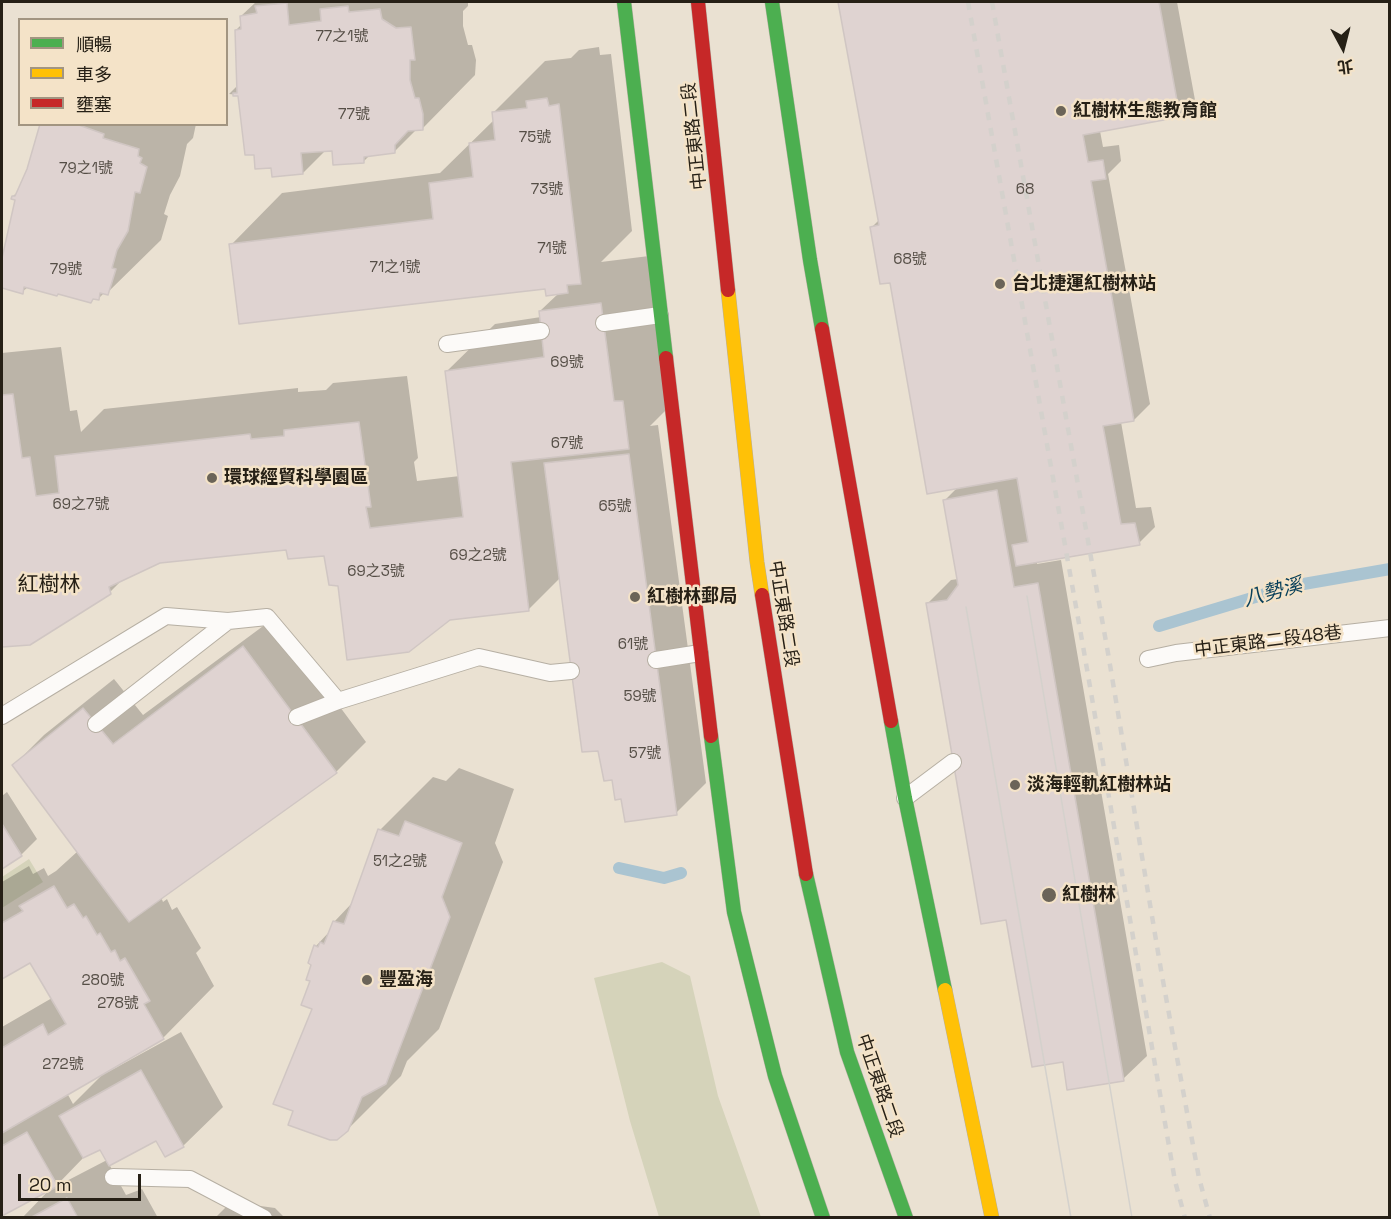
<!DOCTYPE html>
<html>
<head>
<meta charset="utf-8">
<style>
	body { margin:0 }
	#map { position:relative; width:1391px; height:1219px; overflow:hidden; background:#eae1d2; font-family:"Space Grotesk","Noto Sans TC",sans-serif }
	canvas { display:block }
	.frame { position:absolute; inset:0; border:3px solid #262016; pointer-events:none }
	.legend { position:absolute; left:18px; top:18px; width:210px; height:108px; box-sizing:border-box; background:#f4e3c8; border:2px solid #a29581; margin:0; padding:8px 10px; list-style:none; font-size:18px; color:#262016 }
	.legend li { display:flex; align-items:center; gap:12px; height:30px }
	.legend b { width:30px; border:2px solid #a29581 }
	.north { position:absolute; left:1313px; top:18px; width:60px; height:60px; -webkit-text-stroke:4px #f4e3c8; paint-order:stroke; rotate:173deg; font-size:16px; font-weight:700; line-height:24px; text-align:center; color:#262016 }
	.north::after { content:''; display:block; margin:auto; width:21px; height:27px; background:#262016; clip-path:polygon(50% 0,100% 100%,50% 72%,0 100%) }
	.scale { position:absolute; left:18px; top:1174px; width:123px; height:27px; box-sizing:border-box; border:3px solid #262016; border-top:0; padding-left:8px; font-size:18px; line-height:21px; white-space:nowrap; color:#262016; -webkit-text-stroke:4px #f4e3c8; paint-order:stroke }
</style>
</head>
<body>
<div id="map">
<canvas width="1391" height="1219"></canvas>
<div class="frame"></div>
<ul class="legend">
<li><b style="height:8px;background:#4caf50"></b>順暢</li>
<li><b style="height:8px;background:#ffc107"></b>車多</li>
<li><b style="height:8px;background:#c62828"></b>壅塞</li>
</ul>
<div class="north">北</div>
<div class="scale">20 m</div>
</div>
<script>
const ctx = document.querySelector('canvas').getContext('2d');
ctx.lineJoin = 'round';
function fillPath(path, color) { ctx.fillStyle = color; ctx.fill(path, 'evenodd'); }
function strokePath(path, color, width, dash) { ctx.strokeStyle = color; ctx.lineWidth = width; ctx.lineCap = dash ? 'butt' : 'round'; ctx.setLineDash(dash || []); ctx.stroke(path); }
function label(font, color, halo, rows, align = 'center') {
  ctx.font = font + ' "Space Grotesk","Noto Sans TC",sans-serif'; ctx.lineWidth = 5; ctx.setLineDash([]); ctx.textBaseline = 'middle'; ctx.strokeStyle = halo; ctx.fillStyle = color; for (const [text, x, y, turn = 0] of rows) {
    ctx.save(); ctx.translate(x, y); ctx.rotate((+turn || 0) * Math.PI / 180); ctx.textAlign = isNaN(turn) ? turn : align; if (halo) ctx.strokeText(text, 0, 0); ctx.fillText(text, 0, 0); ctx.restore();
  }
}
fillPath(new Path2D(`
	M29,859L43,882L2,908V877Z
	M662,962L690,976L718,1096L761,1217H659L630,1121L594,978Z`), '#d5d3ba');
fillPath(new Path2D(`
	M256,2H468V6L463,11V26L468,45H472L476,60L475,75L422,129H417L394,152L370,155L364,161L333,149L326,150L303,173L273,166L255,154L239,95L229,94L238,85L236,30L242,24L241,16Z
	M840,2H1177L1195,100L1179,116L1100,131L1103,147L1119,145L1121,161L1108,174L1150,404L1134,420L1121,422L1136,508L1151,507L1155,527L1139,543L1037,561V564L1061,560L1147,1056L1123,1079L1064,1060L1008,918L927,604L951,580L958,579L945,500L958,487L872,227L880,219Z
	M599,47L600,55L611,54L632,231L601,262L649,256L676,400L650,426L658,425L706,783L676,813L622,797L613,779L560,578L529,609L339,585L325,555L287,548L159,561L124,578L110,592L30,643L2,645V353L61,347L70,411L77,410L81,432L104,409L298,388V392L326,390L333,383L407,376L418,458L414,462L417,481L460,476L447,371L495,324L541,317L540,311L559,293L546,288L231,245L282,193L440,173L494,120L493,113L545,61L571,58L579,50Z
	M41,124H196L193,138L187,144L180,176L170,195L164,214L168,216L161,240L107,293H104L98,299L28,287L22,292L2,286V264L16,199L13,196L19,191L28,170Z
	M274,618L366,742L336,772L161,897L163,902L167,899L172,910L177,907L201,948L196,953L214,986L163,1038L107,1070L108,1072L181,1032L223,1107L183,1146L157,1139L109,1164L126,1195L142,1189L158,1218H22L52,1187L2,1214V1027L52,998L30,961L2,977V882L29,866L33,874L44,868L48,876L56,871L78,851L14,765L44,735L114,679L143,715ZM105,1072L73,1104L67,1093ZM101,1148L107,1160L55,1187L86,1155Z
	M459,768L514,789L495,843L503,862L439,1029L407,1061L401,1076L347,1130L295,1111L314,1008L313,964L310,962L316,946L330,931L334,922L353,902L380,830L433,777L446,781Z
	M7,792L37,839L21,855L2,867V796Z
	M231,1202L275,1208L285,1218H215Z`), '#0003');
strokePath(new Path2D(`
	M1159,626L1292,586L1390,569
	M619,868L664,878L681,873`), '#aac4d1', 12);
const building = new Path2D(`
	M838,2H1159L1180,117L1083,135L1088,162L1103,160L1106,179L1091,181L1134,421L1103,426L1121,524L1135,523L1140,545L1016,566L1012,545L1028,542L1017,478L927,494L890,283L880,284L870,227L879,225Z
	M287,3L289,25L321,21L320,9L348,6L349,12L380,9L382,19L396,28L411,27L415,60H410V80L415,98H419L423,114V130L408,131L395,145V153L364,157V163L333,165L332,151L301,153L303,174L272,177L271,168L255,169L254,155H245L238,96H233V93H237L235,30L241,29L240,16L257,13L255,6Z
	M547,98L549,106L559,104L581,284L567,285L568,293L546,296L545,289L239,324L229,244L433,219L429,183L473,177L469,143L495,140L492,112L527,108L526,101Z
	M40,124H76L104,134L103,138L139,149L138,156L142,158L140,163L147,167L140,193L135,192L128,231L117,250L112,268L116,269L108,295L100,293L99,300L93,299L91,303L58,294L57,296L24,287L23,294L2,288V258L15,200L11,199L12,196H15L27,169Z
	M601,303L614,401H623L629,449L511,462L529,611L450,620L409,652L347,660L338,586L329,585L324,556L288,559L286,550L160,563L109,587L111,594L30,645L2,647V395L13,394L22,458L30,457L36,496L59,493L55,456L250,434L251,439L284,436V430L359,422L371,507H366L370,528L463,517L445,371L544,357L539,311Z
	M629,454L677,815L625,822L621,799L615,800L612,780L604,781L598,751L582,752L544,463Z
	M997,490L1014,587L1038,583L1124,1081L1067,1090L1063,1062L1032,1067L1006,920L981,924L926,603L947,600L958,585L943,500Z
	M243,646L337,773L129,922L12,765L83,708L113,744Z
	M405,821L462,843L442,897L450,917L386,1084L362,1097L348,1131L337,1140H330L288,1125L293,1111L273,1104L312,1009L301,1005L310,981L306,980L311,965L308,963L314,945L318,947L320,942L324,944L333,921L344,924L378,829L399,836Z
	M2,824L22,856L2,869Z
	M54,886L67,908L74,904L83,918L86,916L97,935L100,933L111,952L115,950L120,961L125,958L150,1001L144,1004L164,1039L2,1133V1048L43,1024L48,1035L66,1024L30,963L2,979V923L23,911L19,906Z
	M141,1070L184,1147L165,1157L156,1141L109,1166L100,1150L83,1158L59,1116Z
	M27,1132L58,1186L2,1216V1146Z
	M67,1198L78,1218H30Z`);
fillPath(building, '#dfd3d1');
strokePath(building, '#d0c6c3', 1.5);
const lane = new Path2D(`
	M604,323L660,315
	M447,344L541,331
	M1148,659L1176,653L1390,628
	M656,660L700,653
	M2,716L166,616L228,621
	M297,717L338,701L479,657L550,673L571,671
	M96,724L228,621L267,617L338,701
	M905,798L953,762
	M113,1177L190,1179L264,1218`);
const fast = new Path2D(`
	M624,2L666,358
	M772,2L810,260L822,329
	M891,721L905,798L945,990
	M711,736L734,912L775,1076L823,1218
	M806,874L847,1052L906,1218`);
const slow = new Path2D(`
	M728,290L757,562L762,595
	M945,990L992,1218`);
const jam = new Path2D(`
	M698,2L728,290
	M822,329L891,721
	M666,358L711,736
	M762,595L806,874`);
strokePath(lane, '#b6afa3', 18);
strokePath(fast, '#b6afa3', 15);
strokePath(slow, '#b6afa3', 15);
strokePath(jam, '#b6afa3', 15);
strokePath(lane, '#fcfaf8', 16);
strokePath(fast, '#4caf50', 14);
strokePath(slow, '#ffc107', 14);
strokePath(jam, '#c62828', 14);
strokePath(new Path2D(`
	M1027,596L1132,1218
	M966,607L1071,1218`), '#d4d1cc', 1.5);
strokePath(new Path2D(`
	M968,2L1083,646L1175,1181L1185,1218
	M992,2L1108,653L1161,970L1199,1178L1210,1218`), '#d4d1cc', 4.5, [8, 8]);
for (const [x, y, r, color] of [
	[1061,111,6,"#6b6458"],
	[1000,284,6,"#6b6458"],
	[212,478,6,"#6b6458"],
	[635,597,6,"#6b6458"],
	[1015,785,6,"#6b6458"],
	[1049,895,8,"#6b6458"],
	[367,980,6,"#6b6458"]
]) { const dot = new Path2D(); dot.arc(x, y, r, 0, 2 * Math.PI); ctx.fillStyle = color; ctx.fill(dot); strokePath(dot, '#f4e3c8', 2); }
label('15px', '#554e46', null, [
	["77之1號",342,37],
	["77號",354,115],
	["75號",535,138],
	["79之1號",86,169],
	["73號",547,190],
	["68",1025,190],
	["71號",552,249],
	["68號",910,260],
	["71之1號",395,268],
	["79號",66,270],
	["69號",567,363],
	["67號",567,444],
	["69之7號",81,505],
	["65號",615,507],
	["69之2號",478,556],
	["69之3號",376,572],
	["61號",633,645],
	["59號",640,697],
	["57號",645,754],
	["51之2號",400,862],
	["280號",103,981],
	["278號",118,1004],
	["272號",63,1065]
]);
label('bold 18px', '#262016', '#f4e3c8', [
	["紅樹林生態教育館",1073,111],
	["台北捷運紅樹林站",1012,284],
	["環球經貿科學園區",224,478],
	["紅樹林郵局",647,597],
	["淡海輕軌紅樹林站",1027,785],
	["紅樹林",1062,895],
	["豐盈海",379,980]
], 'left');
label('18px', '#262016', '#f4e3c8', [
	["中正東路二段",695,136,-96],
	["中正東路二段",783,614,81],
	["中正東路二段48巷",1268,642,-7],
	["中正東路二段",879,1086,71]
]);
label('italic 20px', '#09405a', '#f4e3c8', [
	["八勢溪",1273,593,-15]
]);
label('21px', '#262016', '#f4e3c8', [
	["紅樹林",49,585]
]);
</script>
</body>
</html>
